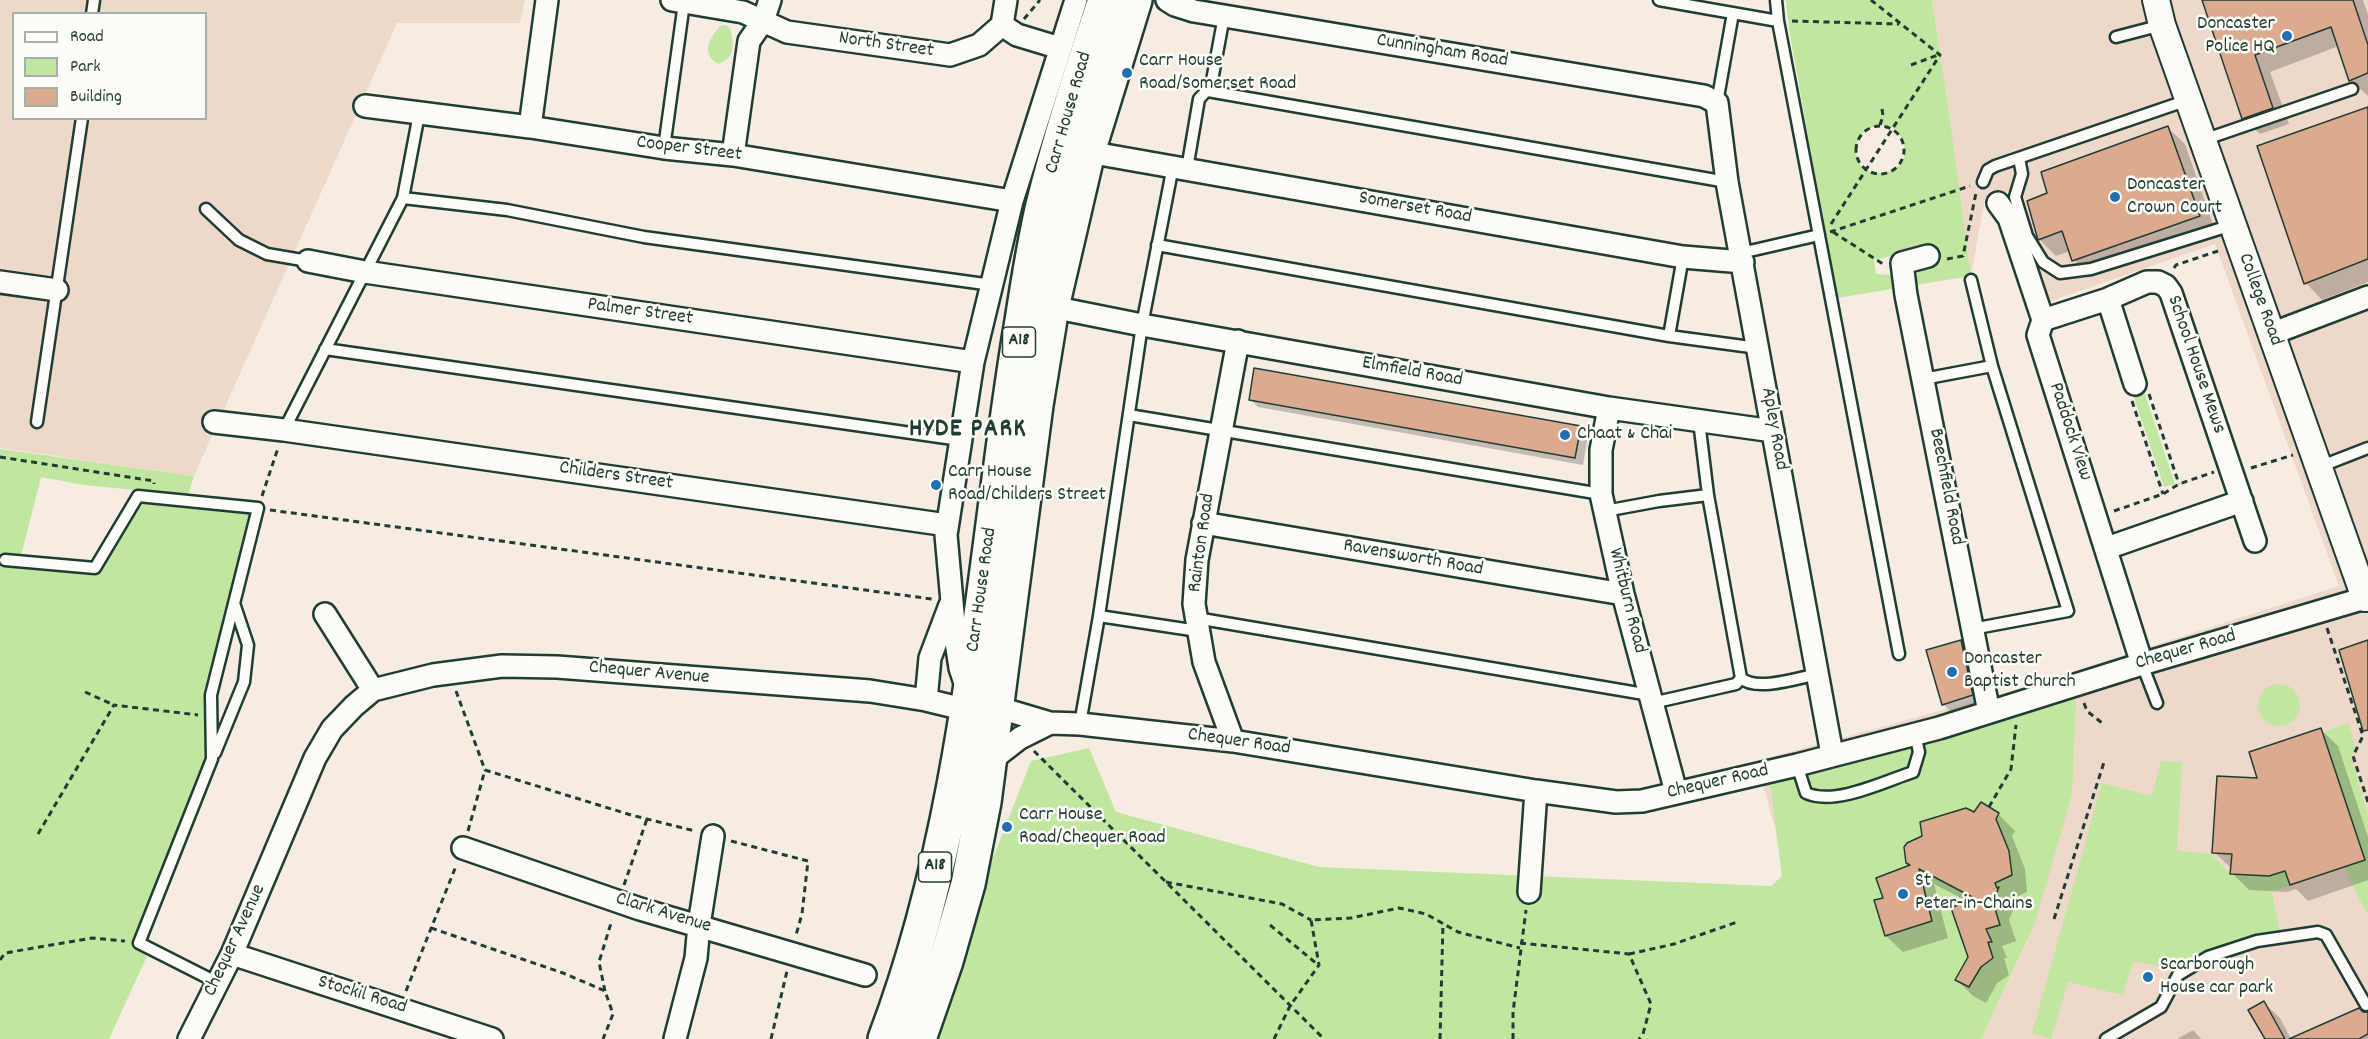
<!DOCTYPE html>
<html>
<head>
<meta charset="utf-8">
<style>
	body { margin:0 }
	#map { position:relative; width:2368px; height:1039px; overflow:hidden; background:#f6ece2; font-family:Dekko,sans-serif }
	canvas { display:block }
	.legend { position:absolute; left:12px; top:12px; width:195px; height:108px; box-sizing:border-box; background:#fdfcf7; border:2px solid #a4b0a9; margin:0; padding:8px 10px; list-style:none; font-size:18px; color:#1f3d34 }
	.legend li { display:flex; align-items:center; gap:12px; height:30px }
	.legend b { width:30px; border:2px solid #a4b0a9 }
</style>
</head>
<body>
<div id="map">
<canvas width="2368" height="1039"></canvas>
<ul class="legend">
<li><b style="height:8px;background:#fdfcf7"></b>Road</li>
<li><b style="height:16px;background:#c1e6a0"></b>Park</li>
<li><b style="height:16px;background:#dcaa8f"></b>Building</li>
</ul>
</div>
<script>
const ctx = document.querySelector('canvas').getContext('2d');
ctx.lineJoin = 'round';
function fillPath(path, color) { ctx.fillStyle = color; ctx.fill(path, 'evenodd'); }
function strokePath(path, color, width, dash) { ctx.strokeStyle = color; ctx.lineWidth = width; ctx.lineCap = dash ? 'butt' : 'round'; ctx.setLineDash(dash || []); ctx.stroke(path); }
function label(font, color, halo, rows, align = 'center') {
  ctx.font = font + ' Dekko,sans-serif'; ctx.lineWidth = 5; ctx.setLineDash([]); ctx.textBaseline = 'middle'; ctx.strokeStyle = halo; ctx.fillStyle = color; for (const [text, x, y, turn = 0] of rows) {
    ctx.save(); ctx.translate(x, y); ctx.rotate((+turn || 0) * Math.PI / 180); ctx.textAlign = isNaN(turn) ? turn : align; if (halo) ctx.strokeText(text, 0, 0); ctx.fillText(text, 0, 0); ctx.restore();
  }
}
fillPath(new Path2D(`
	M0,0H525L520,23H397L194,476L0,448ZM14,14H206V118H14Z
	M1932,0H2368V1039H1981L2028,940L2072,794L1909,749L1770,785L1782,876L1776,831L1756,761L2009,692L2339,586L2215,244L2048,302L2009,191L1985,198L1971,276L1950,118Z`), '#eed8c9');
fillPath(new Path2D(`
	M1786,0H1932L1950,118L1971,276L1916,285C1914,271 1926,260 1932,247L1874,260L1876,274L1891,275L1896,280L1898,288L1837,298L1789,29ZM1880,125L1893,127C1936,175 1848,192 1857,145C1859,132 1868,128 1880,125Z
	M725,25L730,28C734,43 736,58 718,64C700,53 710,38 720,26Z
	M2143,388L2175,484L2164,487L2132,392Z
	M0,449L194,476L188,495L83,485L41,477L19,564L97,576L143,502L252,513L206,687L205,758L133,941L147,956L109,1039H0Z
	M2258 705a21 21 0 1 1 42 0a21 21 0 1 1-42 0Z
	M2076,698L2072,794L2034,926L1981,1039H922L1031,761L1089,748L1116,812L1319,867L1771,886L1782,876L1770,785L1909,749Z
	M2348,723L2355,747L2351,757L2368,816V915L2348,877L2345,866L2365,859L2323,732Z
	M2161,761L2182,762L2177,851L2209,853L2231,874L2269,876L2285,871L2290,885L2272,892L2280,932L2222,947L2167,968L2133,961L2123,995L2068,982L2051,1039L2032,1033L2102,783L2152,796Z`), '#c1e6a0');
fillPath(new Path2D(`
	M2204,0H2363L2368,15V96L2350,80L2339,46L2270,72L2289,124L2260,134L2243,118Z
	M2368,108V282L2322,300L2306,283Z
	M2168,128L2185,144L2216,233L2090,277L2074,260L2070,251L2056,256L2040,240L2029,202L2049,194Z
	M1250,399L1580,428L1588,436L1583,465L1258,407Z
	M1961,642L1973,654L1984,708L1955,716L1943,704Z
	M2321,730L2338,746L2368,837V880L2308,901L2296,889L2287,892L2249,890L2232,873V869L2214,852L2260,779Z
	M1975,813L1998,814L2015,831L2012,836L2025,869L2027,892L2010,900L2015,905L2009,920L2016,941L2002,946L2007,958H2004L2009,975L1997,983L1986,1003L1973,996L1957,980L1970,957L1969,902L1934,884L1948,938L1903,952L1886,936L1885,899L1912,866Z
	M2264,1003L2280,1018L2291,1039H2266Z
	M2368,1013V1039H2293L2365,1014Z
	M2193,1030L2201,1039H2177Z`), '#0003');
const building = new Path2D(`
	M2202,0H2353L2368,45V73L2349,81L2331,27L2255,55L2273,108L2242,119Z
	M2368,107V259L2304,284L2257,146Z
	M2168,126L2200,216L2072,261L2062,231L2038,240L2027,201L2047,193L2041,172Z
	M1254,368L1581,426L1575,458L1249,400Z
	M1961,640L1973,695L1942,705L1926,650Z
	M2368,640V730L2363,731L2339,650Z
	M2321,728L2365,860L2290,885L2285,871L2269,876L2230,874L2232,854L2212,853L2217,776L2257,778L2249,752Z
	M1981,802L1999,813L1996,819L2009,851L2012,875L1995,883L1997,888L1999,887L1993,902L2000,925L1986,929L1992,942H1988L1993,958L1981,967L1969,987L1955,980L1968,957L1951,908L1974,898L1919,869L1932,921L1885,936L1874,900L1883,898L1876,878L1910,865L1906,863L1904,847L1907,843L1922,836L1920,822L1966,808L1974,812Z
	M2264,1001L2285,1039H2265L2248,1010Z
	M2359,1008L2363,1012H2368V1034L2359,1039H2289Z`);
fillPath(building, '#dcaa8f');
strokePath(building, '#1f3d34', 1.5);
const service = new Path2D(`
	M1659,0L1778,21
	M1776,0L1778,21L1899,654
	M92,14L94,0
	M2116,37L2162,25
	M1208,91L1727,182
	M1717,103L1733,13
	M2203,140L2352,89
	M664,148L684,3
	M2019,158L2022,174L2015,197L2027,236L2043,262L2060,273L2091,269L2232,225
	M1173,166L1142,325L1099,616L1198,631
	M1187,169L1199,99L1211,86L1224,16
	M1983,182L1988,170L1995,166L2188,100
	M403,198L507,210L644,237L992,285
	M206,209L239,240L267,254L308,261
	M1157,245L1669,336L1758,348
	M1741,253L1819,235
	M1971,280L1992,366L2068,611L1972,629
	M1669,336L1683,257
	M325,349L960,440
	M1923,379L1992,366
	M1129,415L1601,494
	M37,422L82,118
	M284,430L403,198L419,114
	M2319,467L2368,448
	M1605,511L1659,501L1708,495
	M5,560L95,568L138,496L258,508L211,695L212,759L139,943L218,983
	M1196,618L1650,695
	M2142,664L2157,703
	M1741,678C1756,692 1798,678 1818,674
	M1652,703L1736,684L1741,678L1708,495L1699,421
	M1080,724L1099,616
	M215,753L244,682L248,645L234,603
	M1797,765L1806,793C1835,806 1883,782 1913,772L1919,752L1915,734
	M2106,1039L2161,1007L2178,975L2208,957L2257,941L2318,932L2326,935L2366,1005`);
const minor = new Path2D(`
	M672,0L743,12L787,32L950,55L979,45L1002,25
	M1167,0L1175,5L1194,11L1704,96L1717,103L1727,182L1832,754
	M1002,25L1017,35L1060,48
	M1002,25L1006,0
	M365,106L530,127L664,148L733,155L1012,201
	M530,127L547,0
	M1088,152L1683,257L1743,262
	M733,155L749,41L763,21L770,0
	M1998,203L2009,218L2043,320L2038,335L2142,664
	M1928,256L1902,263L1906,295L1989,712
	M308,261L365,272L973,362
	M0,282L57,290
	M2108,299L2135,384
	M1052,307L1142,325L1609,408L1773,431
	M2043,320L2108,299L2147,282H2158L2166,286L2171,293L2255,541
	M2271,334L2368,297
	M1609,408L1601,450V494L1623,594L1676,792
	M214,422L284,430L940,524L947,521
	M1203,523L1623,594
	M2107,548L2242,501
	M325,614L373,690
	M965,683L960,668L955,635L946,535L973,362L1012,201L1076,0
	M926,700L930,658L950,605
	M996,707L1050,723L1080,724L1233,741L1536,791L1616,802L1642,801L1797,765L1939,728L2142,664L2365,598
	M1233,741L1204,662L1194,604L1197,560L1238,341
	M989,762L1020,738L1050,723
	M463,848L640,909L865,975
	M1529,892L1536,791
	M232,954L492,1039
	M189,1039L232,954L315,758L332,729L354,706L373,690L433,675L502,666L557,667L870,691L926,700L955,707L965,718
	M675,1039L696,958L699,925L713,836`);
const tertiary = new Path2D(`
	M2156,0L2162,25L2365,598L2368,597`);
const trunk = new Path2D(`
	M885,1039C972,810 982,560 1022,321C1028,282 1034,243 1043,205C1060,136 1082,68 1105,0
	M919,1039L946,961L968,884L984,802L1036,405L1052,307L1088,152L1135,0`);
strokePath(service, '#1f3d34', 15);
strokePath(minor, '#1f3d34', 26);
strokePath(tertiary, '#1f3d34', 30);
strokePath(trunk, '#1f3d34', 38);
strokePath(new Path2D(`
	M1024,19L1040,0
	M1792,21L1899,24
	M1911,65L1938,55
	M1880,125L1883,116L1882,109
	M1856 150a24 24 0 1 1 48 0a24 24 0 1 1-48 0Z
	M1831,224L1940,55L1871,0
	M1830,232L1970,186
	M1833,232L1883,264
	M1947,259L1963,256L1976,193
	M2174,268L2176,265L2221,250
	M2149,394L2179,484
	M2132,401L2163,494
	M0,457L154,481V484
	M2251,468L2293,455
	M262,496L278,448
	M270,510L932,599
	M2114,511L2163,494L2179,484L2214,472
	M2327,628L2363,736L2353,756L2368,802
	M456,691L485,770L631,815L695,831
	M85,692L114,705
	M2084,703L2087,711L2102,723
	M1034,751L1324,1039
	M1989,807L2011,769L2016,725
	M468,831L485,770
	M38,834L114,705L198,715
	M731,841L808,861L802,914L796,935
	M1166,882L1282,904L1311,920
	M624,885L647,819
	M2054,919L2105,759
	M1270,925L1317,964
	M431,928L563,973L605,991L613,1014L603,1039
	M1520,943L1629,954L1651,1004L1643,1034L1639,1039
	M1629,954L1674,944L1737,922
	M0,960L5,953L92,938L125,941
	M406,991L456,866
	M605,991L599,962L612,920
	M771,1039L787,971
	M1274,1039L1290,1006L1319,965L1311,920L1351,918L1399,908L1426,914L1458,932L1520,948
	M1440,1039L1443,923
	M1513,1039V1012L1526,910`), '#1f3d34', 3, [6, 4.5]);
strokePath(service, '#fdfcf7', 10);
strokePath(minor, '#fdfcf7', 21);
strokePath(tertiary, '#fdfcf7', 26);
strokePath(trunk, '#fdfcf7', 33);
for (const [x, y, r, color] of [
	[2287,36,6,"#1f6fb2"],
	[1127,73,6,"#1f6fb2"],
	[2115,197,6,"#1f6fb2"],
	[1565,435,6,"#1f6fb2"],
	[936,485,6,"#1f6fb2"],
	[1952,672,6,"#1f6fb2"],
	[1007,827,6,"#1f6fb2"],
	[1903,894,6,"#1f6fb2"],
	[2148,977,6,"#1f6fb2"]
]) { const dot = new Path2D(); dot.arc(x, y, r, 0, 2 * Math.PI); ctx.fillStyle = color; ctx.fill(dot); strokePath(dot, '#fdfcf7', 2); }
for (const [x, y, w] of [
	[1019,342,33],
	[935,867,33]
]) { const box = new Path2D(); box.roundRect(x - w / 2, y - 15, w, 30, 4.5); ctx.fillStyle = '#fdfcf7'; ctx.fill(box); strokePath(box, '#1f3d34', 1.5); }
label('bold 18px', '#1f3d34', null, [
	["A18",1019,342],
	["A18",935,867]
]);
label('20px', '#1f3d34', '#fdfcf7', [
	["Doncaster",2275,25,"right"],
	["Police HQ",2275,48,"right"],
	["Carr House",1139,62],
	["Road/Somerset Road",1139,85],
	["Doncaster",2127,186],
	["Crown Court",2127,209],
	["Chaat & Chai",1577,435],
	["Carr House",948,473],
	["Road/Childers Street",948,496],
	["Doncaster",1964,660],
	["Baptist Church",1964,683],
	["Carr House",1019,816],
	["Road/Chequer Road",1019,839],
	["St",1915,882],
	["Peter-in-Chains",1915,905],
	["Scarborough",2160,966],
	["House car park",2160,989]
], 'left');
label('20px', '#1f3d34', '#fdfcf7', [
	["North Street",886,46,8],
	["Cunningham Road",1442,52,9],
	["Carr House Road",1070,113,-74],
	["Cooper Street",689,150,7],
	["Somerset Road",1415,209,10],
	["College Road",2259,300,70],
	["Palmer Street",640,313,8],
	["School House Mews",2195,365,71],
	["Elmfield Road",1412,373,10],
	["Apley Road",1773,429,80],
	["Paddock View",2069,432,72],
	["Childers Street",616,477,8],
	["Beechfield Road",1945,487,79],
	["Rainton Road",1203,543,-82],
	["Ravensworth Road",1413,559,10],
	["Carr House Road",983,590,-82],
	["Whitburn Road",1626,601,76],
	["Chequer Road",2186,651,-16],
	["Chequer Avenue",649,674,5],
	["Chequer Road",1239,743,8],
	["Chequer Road",1718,783,-13],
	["Clark Avenue",663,914,17],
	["Chequer Avenue",236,941,-65],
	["Stockil Road",362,996,17]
]);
ctx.letterSpacing = '1.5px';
label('bold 26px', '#1f3d34', '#fdfcf7', [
	["HYDE PARK",968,431]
]);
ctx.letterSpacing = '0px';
</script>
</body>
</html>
